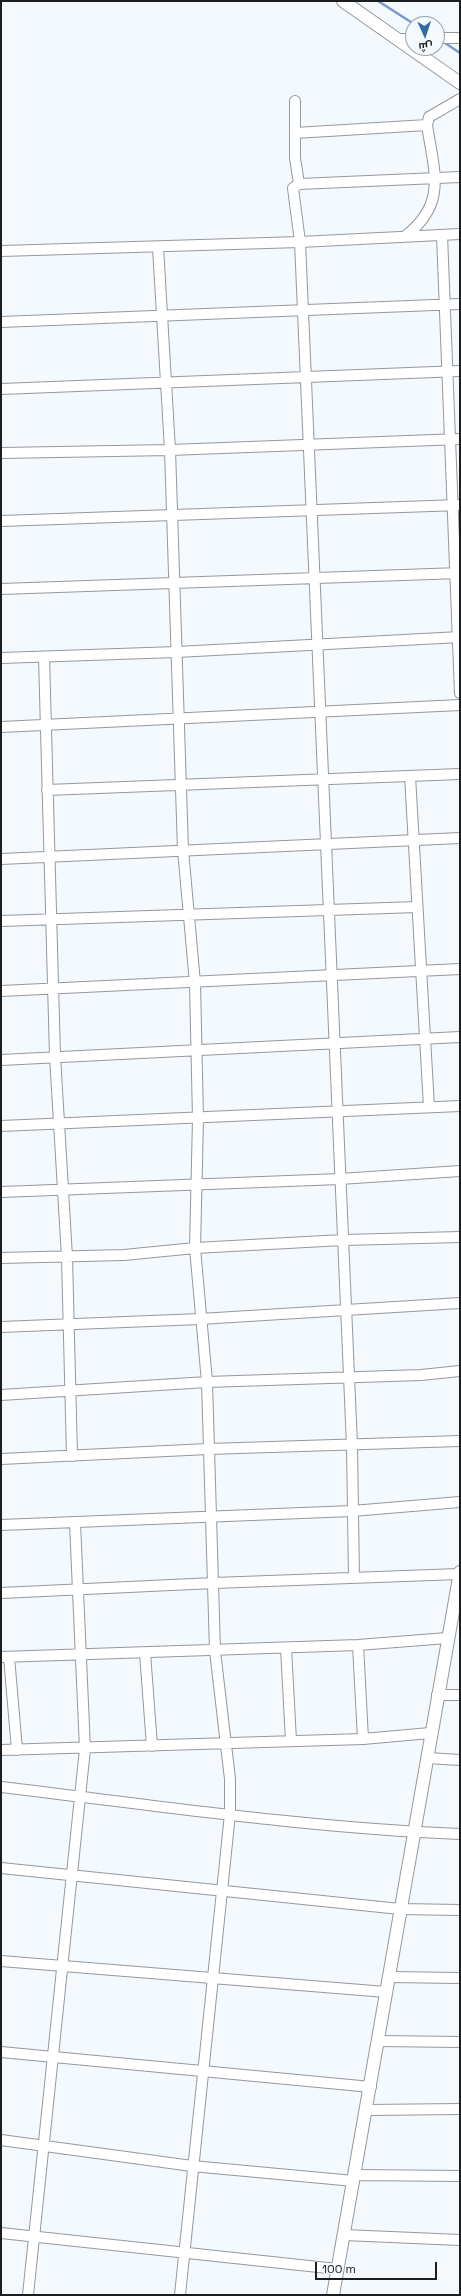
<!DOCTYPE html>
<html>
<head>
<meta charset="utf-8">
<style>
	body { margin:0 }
	#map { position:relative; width:461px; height:2296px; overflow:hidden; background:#f4f9fe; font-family:"Space Grotesk",Cairo,sans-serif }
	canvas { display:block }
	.frame { position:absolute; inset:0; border:2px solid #1b1d1f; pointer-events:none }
	.north { position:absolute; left:405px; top:16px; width:40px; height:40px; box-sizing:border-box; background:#f4f9fe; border:1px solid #9da1a5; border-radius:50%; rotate:177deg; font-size:11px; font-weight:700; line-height:16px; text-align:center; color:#1b1d1f }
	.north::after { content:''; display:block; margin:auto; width:14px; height:18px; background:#2d6ca3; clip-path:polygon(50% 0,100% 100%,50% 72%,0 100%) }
	.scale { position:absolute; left:315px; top:2262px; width:122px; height:18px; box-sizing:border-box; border:2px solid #1b1d1f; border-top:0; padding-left:5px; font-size:12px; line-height:14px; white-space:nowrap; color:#1b1d1f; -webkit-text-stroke:3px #f4f9fe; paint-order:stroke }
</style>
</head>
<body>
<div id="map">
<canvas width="461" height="2296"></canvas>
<div class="frame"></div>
<div class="north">ش</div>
<div class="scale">100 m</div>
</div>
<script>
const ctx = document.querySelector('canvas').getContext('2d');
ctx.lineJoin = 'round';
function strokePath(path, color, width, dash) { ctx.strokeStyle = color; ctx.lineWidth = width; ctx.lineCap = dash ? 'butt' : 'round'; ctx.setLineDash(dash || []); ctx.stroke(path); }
strokePath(new Path2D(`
	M378,1L414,24
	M442,41L460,53`), '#759bcb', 2.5);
const minor = new Path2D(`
	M437,38H460
	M396,39H413
	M295,101V158L299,184
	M295,133L427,125
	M442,235L460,693
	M404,237C448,204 434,172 427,125L429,117L460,99
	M158,247L170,450L183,850L195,983L198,1119L195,1248L207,1382L215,1651L230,1779V1814L180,2295
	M1,251L300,242L460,234
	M1,322L460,304
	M1,389L460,371
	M1,453L170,450L460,439
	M1,521L460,505
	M1,589L460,573
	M44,657L55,1056L67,1257L72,1456
	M1,658L177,652L460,637
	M1,727L460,705
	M410,776L429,1107
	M47,790L460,774
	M1,859L460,838
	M1,921L417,907
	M1,991L460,969
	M1,1060L460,1037
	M1,1126L460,1106
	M1,1192L340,1179L460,1171
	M1,1258L124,1255L195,1248L343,1240L460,1237
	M1,1327L200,1319L460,1303
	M1,1395L207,1382L421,1375L460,1371
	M1,1459L208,1449L460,1441
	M1,1525L352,1511L460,1502
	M354,1578L352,1445L300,242L293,188L299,184L460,177
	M1,1593L214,1583L459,1574
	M358,1645L363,1739
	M286,1648L291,1741
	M145,1653L152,1746
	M1,1657L358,1645L447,1638
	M9,1657L17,1750
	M437,1695H460
	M1,1750L363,1739L430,1733
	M427,1758L460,1760
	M1,1787C153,1805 307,1828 460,1834
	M1,1868L400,1909L460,1910
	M1,1961L386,1992
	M388,1977L460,1978
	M378,2041L460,2042
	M1,2052L371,2087
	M367,2110L460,2109
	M1,2140L192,2166L354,2181
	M355,2175L460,2176
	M1,2233L337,2269
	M344,2235L460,2240
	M28,2295L85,1749L75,1523`);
const tertiary = new Path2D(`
	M343,1L460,83
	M333,2295L460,1572`);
strokePath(minor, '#94989d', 12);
strokePath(tertiary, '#94989d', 14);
strokePath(minor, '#fff', 10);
strokePath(tertiary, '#fff', 12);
</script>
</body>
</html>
